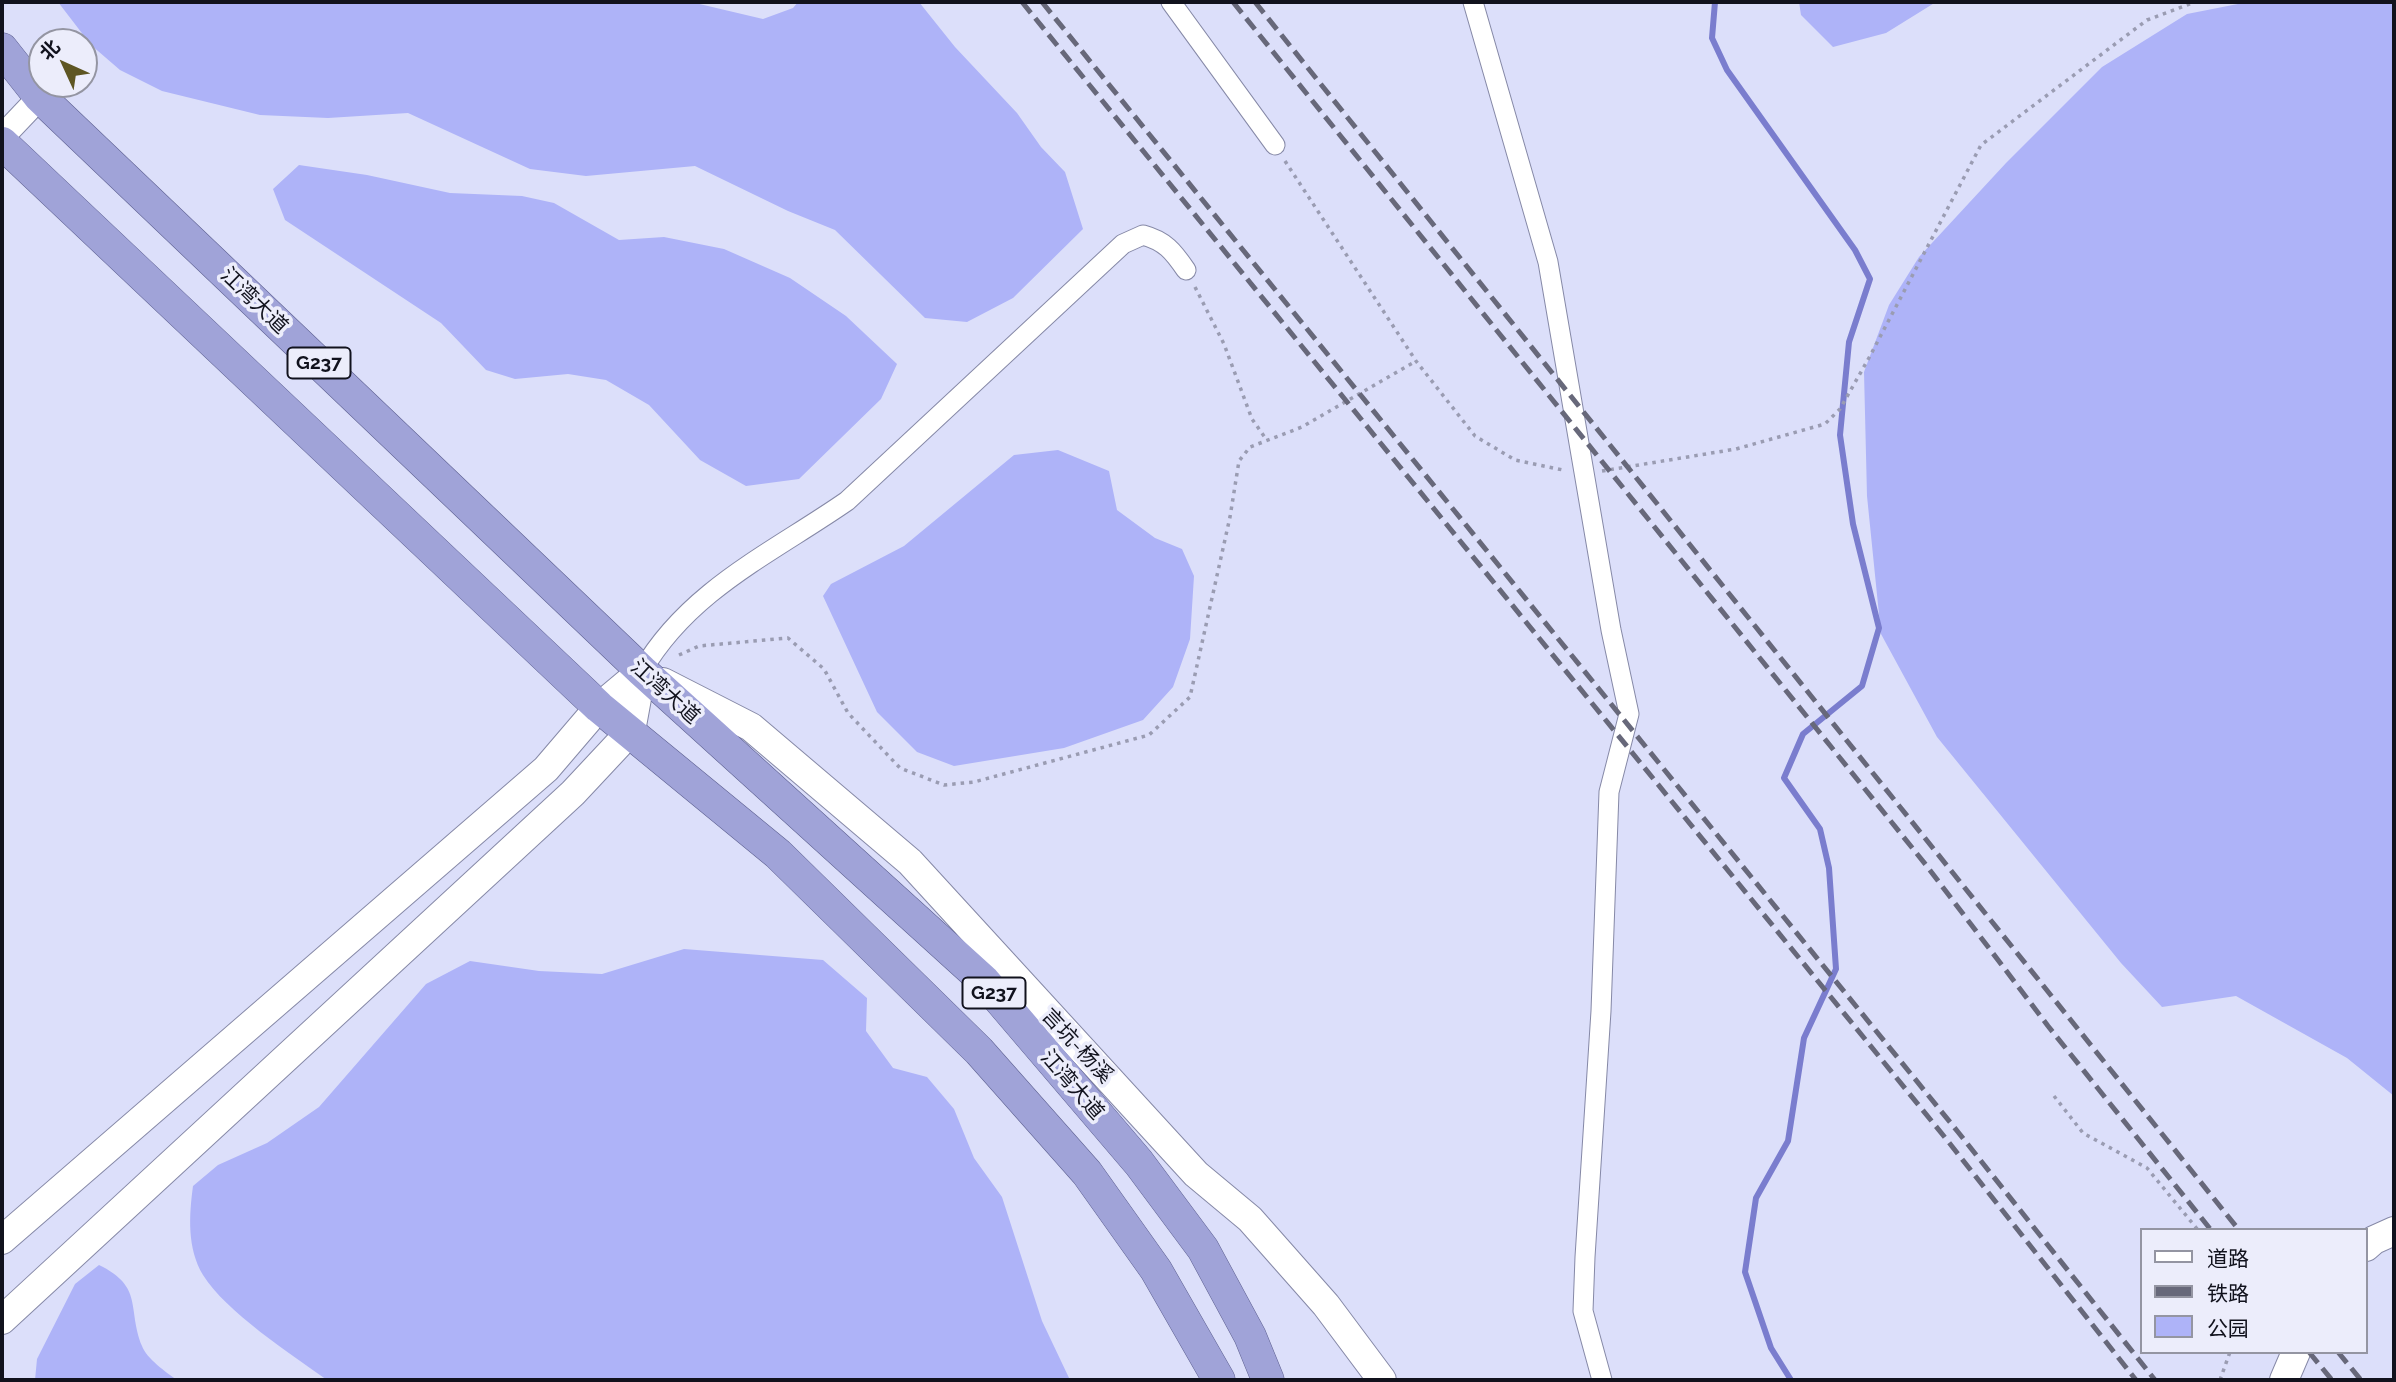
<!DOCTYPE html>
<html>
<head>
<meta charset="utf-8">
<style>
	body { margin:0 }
	#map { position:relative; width:2396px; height:1382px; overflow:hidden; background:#dcdffa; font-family:Raleway,"Noto Sans SC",sans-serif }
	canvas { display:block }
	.frame { position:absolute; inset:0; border:4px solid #11121d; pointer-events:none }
	.legend { position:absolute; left:2140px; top:1228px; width:228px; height:126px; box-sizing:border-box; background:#ecedfb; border:2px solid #9495a2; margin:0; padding:9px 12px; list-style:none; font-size:21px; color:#11121d }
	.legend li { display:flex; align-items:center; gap:14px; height:35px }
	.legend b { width:35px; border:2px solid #9495a2 }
	.north { position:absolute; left:28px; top:28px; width:70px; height:70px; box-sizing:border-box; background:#ecedfb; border:2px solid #9495a2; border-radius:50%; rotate:315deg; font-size:19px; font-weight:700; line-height:28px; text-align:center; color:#11121d }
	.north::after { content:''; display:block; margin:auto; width:24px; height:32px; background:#5e5623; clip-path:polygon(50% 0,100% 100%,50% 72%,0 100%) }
</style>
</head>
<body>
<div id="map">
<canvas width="2396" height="1382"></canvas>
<div class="frame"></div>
<ul class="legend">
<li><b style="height:9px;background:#fff"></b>道路</li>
<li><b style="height:9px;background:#67687a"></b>铁路</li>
<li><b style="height:19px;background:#aeb3f8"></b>公园</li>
</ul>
<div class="north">北</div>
</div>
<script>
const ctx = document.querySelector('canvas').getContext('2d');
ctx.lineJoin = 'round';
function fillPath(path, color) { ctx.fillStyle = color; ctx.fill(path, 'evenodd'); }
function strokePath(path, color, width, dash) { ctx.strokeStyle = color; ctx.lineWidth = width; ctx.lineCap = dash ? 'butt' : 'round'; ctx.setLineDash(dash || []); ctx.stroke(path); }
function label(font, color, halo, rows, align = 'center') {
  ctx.font = font + ' Raleway,"Noto Sans SC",sans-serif'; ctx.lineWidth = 7; ctx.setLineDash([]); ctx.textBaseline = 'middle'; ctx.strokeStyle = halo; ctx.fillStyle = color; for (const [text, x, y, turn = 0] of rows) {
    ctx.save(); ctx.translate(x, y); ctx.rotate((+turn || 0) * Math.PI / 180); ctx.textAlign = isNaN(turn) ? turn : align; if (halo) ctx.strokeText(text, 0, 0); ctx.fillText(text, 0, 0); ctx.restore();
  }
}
fillPath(new Path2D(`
	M58,2H691L763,19L793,8L798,2H919L955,47L1017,113L1041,147L1065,172L1083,229L1013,298L967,322L925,318L835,230L788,211L695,166L586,176L530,169L408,113L328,118L260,115L162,91L120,70L91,45Z
	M1799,2H1936L1886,33L1833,47L1801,15Z
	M2248,2H2394V1096L2347,1058L2236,996L2162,1007L2121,963L1937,737L1881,634L1867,496L1864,372L1889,305L1919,257L2006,163L2102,67L2187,14Z
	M299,165L367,175L450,193L522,196L554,203L619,240L664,237L724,249L790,278L846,316L897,364L881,399L799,479L746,486L700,460L649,405L606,380L568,374L515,379L486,370L441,323L285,220L273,189Z
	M1058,450L1109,471L1117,510L1155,538L1182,549L1194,576L1190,639L1173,687L1143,720L1064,748L954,766L917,752L877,712L823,596L831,584L904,546L1014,455Z
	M684,949L823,960L867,998L866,1031L893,1068L927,1077L954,1109L974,1158L1002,1197L1042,1321L1070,1380H327C292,1355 225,1311 203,1275C187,1248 189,1216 193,1186L218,1165L267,1143L319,1107L426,984L470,961L539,971L602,974Z
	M99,1265C144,1287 127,1308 142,1346C146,1358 167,1373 177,1380H35L37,1359L75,1284Z`), '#aeb3f8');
strokePath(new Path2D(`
	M1715,2L1712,38L1727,70L1855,250L1870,279L1849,342L1840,435L1853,524L1879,628L1862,686L1803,734L1784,778L1820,829L1829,868L1836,969L1804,1038L1788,1141L1756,1198L1745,1272L1771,1348L1791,1380`), '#7a7dce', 6);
const minor = new Path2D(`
	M1171,2L1275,145
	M1473,2L1548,262L1611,630L1629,714L1609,792L1601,1011L1585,1257L1583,1311L1602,1380
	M642,671C689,590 772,553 847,501L1123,244L1143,235C1165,241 1173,251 1186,270`);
const tertiary = new Path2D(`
	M2,137L40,97`);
const secondary = new Path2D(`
	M663,682L751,727L910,862L1196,1174L1250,1219L1326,1305L1382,1380
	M2,1240L546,769L599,707L642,671
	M2366,1247L2374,1240L2394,1231
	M2,1320L573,793L631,731L642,671
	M2284,1380L2296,1352`);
const trunk = new Path2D(`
	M2,49L40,97L642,671L983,980L1139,1163L1203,1249L1250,1336L1268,1380
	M2,143L599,707L778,854L979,1051L1087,1173L1156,1270L1219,1380`);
strokePath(minor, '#8689a7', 21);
strokePath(tertiary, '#8689a7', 26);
strokePath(secondary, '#8689a7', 30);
strokePath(trunk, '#5e6191', 33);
strokePath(new Path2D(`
	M1285,161L1416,361L1475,436L1515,460L1563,470
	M1195,287L1224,344L1252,419L1266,439
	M1602,471L1736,449L1825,424L1840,409L1870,356L1981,145L2147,20L2195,2
	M679,655L699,646L788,638L824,669L848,713L900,768L944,785L974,782L1149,735L1190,697L1230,517L1239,461L1250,447L1302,427L1416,361
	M2054,1096L2083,1133L2147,1168L2198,1230
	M2220,1380L2230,1352`), '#9a9cb2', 3.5, [3.5, 5]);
strokePath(minor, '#fff', 19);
strokePath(tertiary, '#fff', 24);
strokePath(secondary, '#fff', 28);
strokePath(trunk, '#a0a3d8', 32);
strokePath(new Path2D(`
	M1022,2L1947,1140L2136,1380
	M1042,2L1958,1132L2155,1380
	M1233,2L1926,865L2048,1026L2211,1230
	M1255,2L2239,1230
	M2309,1352L2332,1380
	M2338,1352L2361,1380`), '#67687a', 5, [14, 7]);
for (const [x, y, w] of [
	[319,363,63],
	[994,993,63]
]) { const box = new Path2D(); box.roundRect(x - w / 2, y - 15.5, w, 31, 5); ctx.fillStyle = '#ecedfb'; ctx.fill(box); strokePath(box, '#11121d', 2); }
label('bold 19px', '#11121d', null, [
	["G237",319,363],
	["G237",994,993]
]);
label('21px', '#11121d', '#ecedfb', [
	["江湾大道",254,301,44],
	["江湾大道",665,692,42],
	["言坑-杨溪",1077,1046,47],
	["江湾大道",1072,1085,49]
]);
</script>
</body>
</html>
